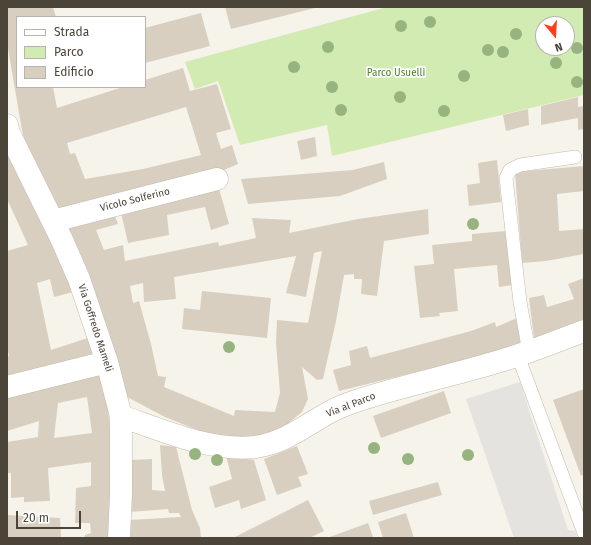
<!DOCTYPE html>
<html>
<head>
<meta charset="utf-8">
<style>
	body { margin:0 }
	#map { position:relative; width:591px; height:545px; overflow:hidden; background:#f6f3eb; font-family:"Fira Sans",sans-serif }
	canvas { display:block }
	.frame { position:absolute; inset:0; border:8px solid #4b4438; pointer-events:none }
	.legend { position:absolute; left:16px; top:16px; width:130px; height:72px; box-sizing:border-box; background:#fff; border:1px solid #b7b4af; margin:0; padding:5px 7px; list-style:none; font-size:12px; color:#4b4438 }
	.legend li { display:flex; align-items:center; gap:8px; height:20px }
	.legend b { width:20px; border:1px solid #b7b4af }
	.north { position:absolute; left:535px; top:16px; width:40px; height:40px; box-sizing:border-box; background:#fff; border:1px solid #b7b4af; border-radius:50%; rotate:162deg; font-size:11px; font-weight:700; line-height:16px; text-align:center; color:#4b4438 }
	.north::after { content:''; display:block; margin:auto; width:14px; height:18px; background:#ff3d19; clip-path:polygon(50% 0,100% 100%,50% 72%,0 100%) }
	.scale { position:absolute; left:16px; top:511px; width:65px; height:18px; box-sizing:border-box; border:2px solid #4b4438; border-top:0; padding-left:5px; font-size:12px; line-height:14px; white-space:nowrap; color:#4b4438; -webkit-text-stroke:3px #fff; paint-order:stroke }
</style>
</head>
<body>
<div id="map">
<canvas width="591" height="545"></canvas>
<div class="frame"></div>
<ul class="legend">
<li><b style="height:5px;background:#fff"></b>Strada</li>
<li><b style="height:11px;background:#d2ebb3"></b>Parco</li>
<li><b style="height:11px;background:#d8cfc0"></b>Edificio</li>
</ul>
<div class="north">N</div>
<div class="scale">20 m</div>
</div>
<script>
const ctx = document.querySelector('canvas').getContext('2d');
ctx.lineJoin = 'round';
function fillPath(path, color) { ctx.fillStyle = color; ctx.fill(path, 'evenodd'); }
function strokePath(path, color, width, dash) { ctx.strokeStyle = color; ctx.lineWidth = width; ctx.lineCap = dash ? 'butt' : 'round'; ctx.setLineDash(dash || []); ctx.stroke(path); }
function label(font, color, halo, rows, align = 'center') {
  ctx.font = font + ' "Fira Sans",sans-serif'; ctx.lineWidth = 3.5; ctx.setLineDash([]); ctx.textBaseline = 'middle'; ctx.strokeStyle = halo; ctx.fillStyle = color; for (const [text, x, y, turn = 0] of rows) {
    ctx.save(); ctx.translate(x, y); ctx.rotate((+turn || 0) * Math.PI / 180); ctx.textAlign = isNaN(turn) ? turn : align; if (halo) ctx.strokeText(text, 0, 0); ctx.fillText(text, 0, 0); ctx.restore();
  }
}
fillPath(new Path2D(`
	M387,7H584V95L332,156L327,125L240,145L218,81L195,89L185,62ZM543,24H567V48H543Z`), '#d2ebb3');
fillPath(new Path2D(`
	M520,382L568,530L575,531L578,538H514L466,399Z`), '#e5e3df');
fillPath(new Path2D(`
	M7,7H53L56,17H17V87H53L57,108L123,87H145V80L183,68L190,91L217,84L231,129L216,133L221,149L232,145L238,164L224,170L225,174L57,213L23,136L7,43ZM186,107L201,155L143,169L85,179L75,153L70,154L67,143Z
	M225,7H315V8L231,29Z
	M201,13L210,46L145,63V28Z
	M578,97V107L584,106V129L578,130V118L541,125V106Z
	M528,109L529,125L506,131L503,115Z
	M315,137L317,156L301,160L297,141Z
	M7,155H13L73,292L54,297L50,279L37,283L51,350L88,338L95,354L7,382V357L9,356L7,346V251L28,245L7,199Z
	M497,160L501,202L469,206L467,185L480,183L478,163Z
	M384,162L387,179L340,196L248,204L241,179L353,170Z
	M584,166V191L557,194L559,231L584,229V254L546,261L522,263L515,172Z
	M218,185L229,224L211,230L205,207L167,215L169,235L128,243L120,208Z
	M428,209L429,234L384,241L377,296L361,294L362,279H354V274L344,275L336,321L323,379L317,380L302,367L308,399L302,412L291,421L278,435L225,441L165,417L127,397L100,309L81,256L64,222L113,211L118,224L96,230L104,250L123,245L125,261L218,242L219,246L256,238L252,218L291,220L289,233L358,219ZM322,251L308,323L277,320L276,343L280,393L275,412L235,410L234,416L164,387L166,377L158,376L151,344L139,301L133,303L130,286L143,283L144,302L176,299L174,277L296,256L286,293L306,297L314,253Z
	M506,231L512,285L499,287L497,265L454,269L458,311L439,313L440,316L420,318L414,266L434,264L432,245L472,241V234Z
	M584,278V321L534,338L529,298L544,295L547,307L574,299L568,284Z
	M202,291L271,298L267,338L182,329L184,308L200,310Z
	M517,318L522,343L477,357L339,391L333,370L351,365L349,351L367,346L370,358L471,331L495,322L496,327Z
	M95,372L103,377L106,390L113,459L110,538H84L85,535L91,533L90,523H75L76,488L91,486V462L48,468L50,501L24,502V497L11,498V473H7V442L38,437L39,421L7,431V395ZM87,397L92,433L54,438L58,403Z
	M584,389V474L581,476L553,400Z
	M444,391L451,413L381,438L373,416Z
	M160,445L176,447L192,510L200,528L201,538H129V520L181,517L179,513H169L168,509L130,512L131,460L152,459V490L165,491L162,475Z
	M297,446L308,474L298,477L302,486L277,495L264,459Z
	M226,456L254,460L266,500L241,509L239,500L215,508L209,487L232,479Z
	M438,482L442,495L373,515L369,501Z
	M308,500L324,531L309,538H233Z
	M406,513L414,538H383L378,522Z
	M7,515L60,518L61,538H7Z
	M368,523L373,537L369,538H327Z`), '#d8cfc0');
const lane = new Path2D(`
	M529,352L520,302L506,178L510,170L520,165L575,157
	M518,356L584,533`);
const street = new Path2D(`
	M7,125L9,133L62,240L79,279L107,362L121,416V494L119,538
	M53,221L217,179
	M7,387L107,362
	M121,416C161,430 211,452 255,447C284,443 303,427 328,413C337,408 347,404 356,401C410,383 466,373 519,355C541,348 562,339 584,331`);
strokePath(lane, '#c2bbad', 14);
strokePath(street, '#c2bbad', 23);
strokePath(lane, '#fff', 13);
strokePath(street, '#fff', 22);
ctx.fillStyle = '#97b480';
for (const [x, y] of [
	[430,22],
	[401,26],
	[516,34],
	[328,47],
	[577,48],
	[488,50],
	[503,52],
	[556,63],
	[294,67],
	[464,76],
	[577,82],
	[332,87],
	[400,97],
	[341,110],
	[444,111],
	[473,224],
	[229,347],
	[374,448],
	[195,454],
	[468,455],
	[408,459],
	[217,460]
]) { ctx.beginPath(); ctx.arc(x, y, 6, 0, 2 * Math.PI); ctx.fill(); }
label('10px', '#498028', '#fff', [
	["Parco Usuelli",396,73]
]);
label('10px', '#4b4438', '#fff', [
	["Vicolo Solferino",135,200,-14],
	["Via Goffredo Mameli",95,328,72],
	["Via al Parco",351,405,-21]
]);
</script>
</body>
</html>
